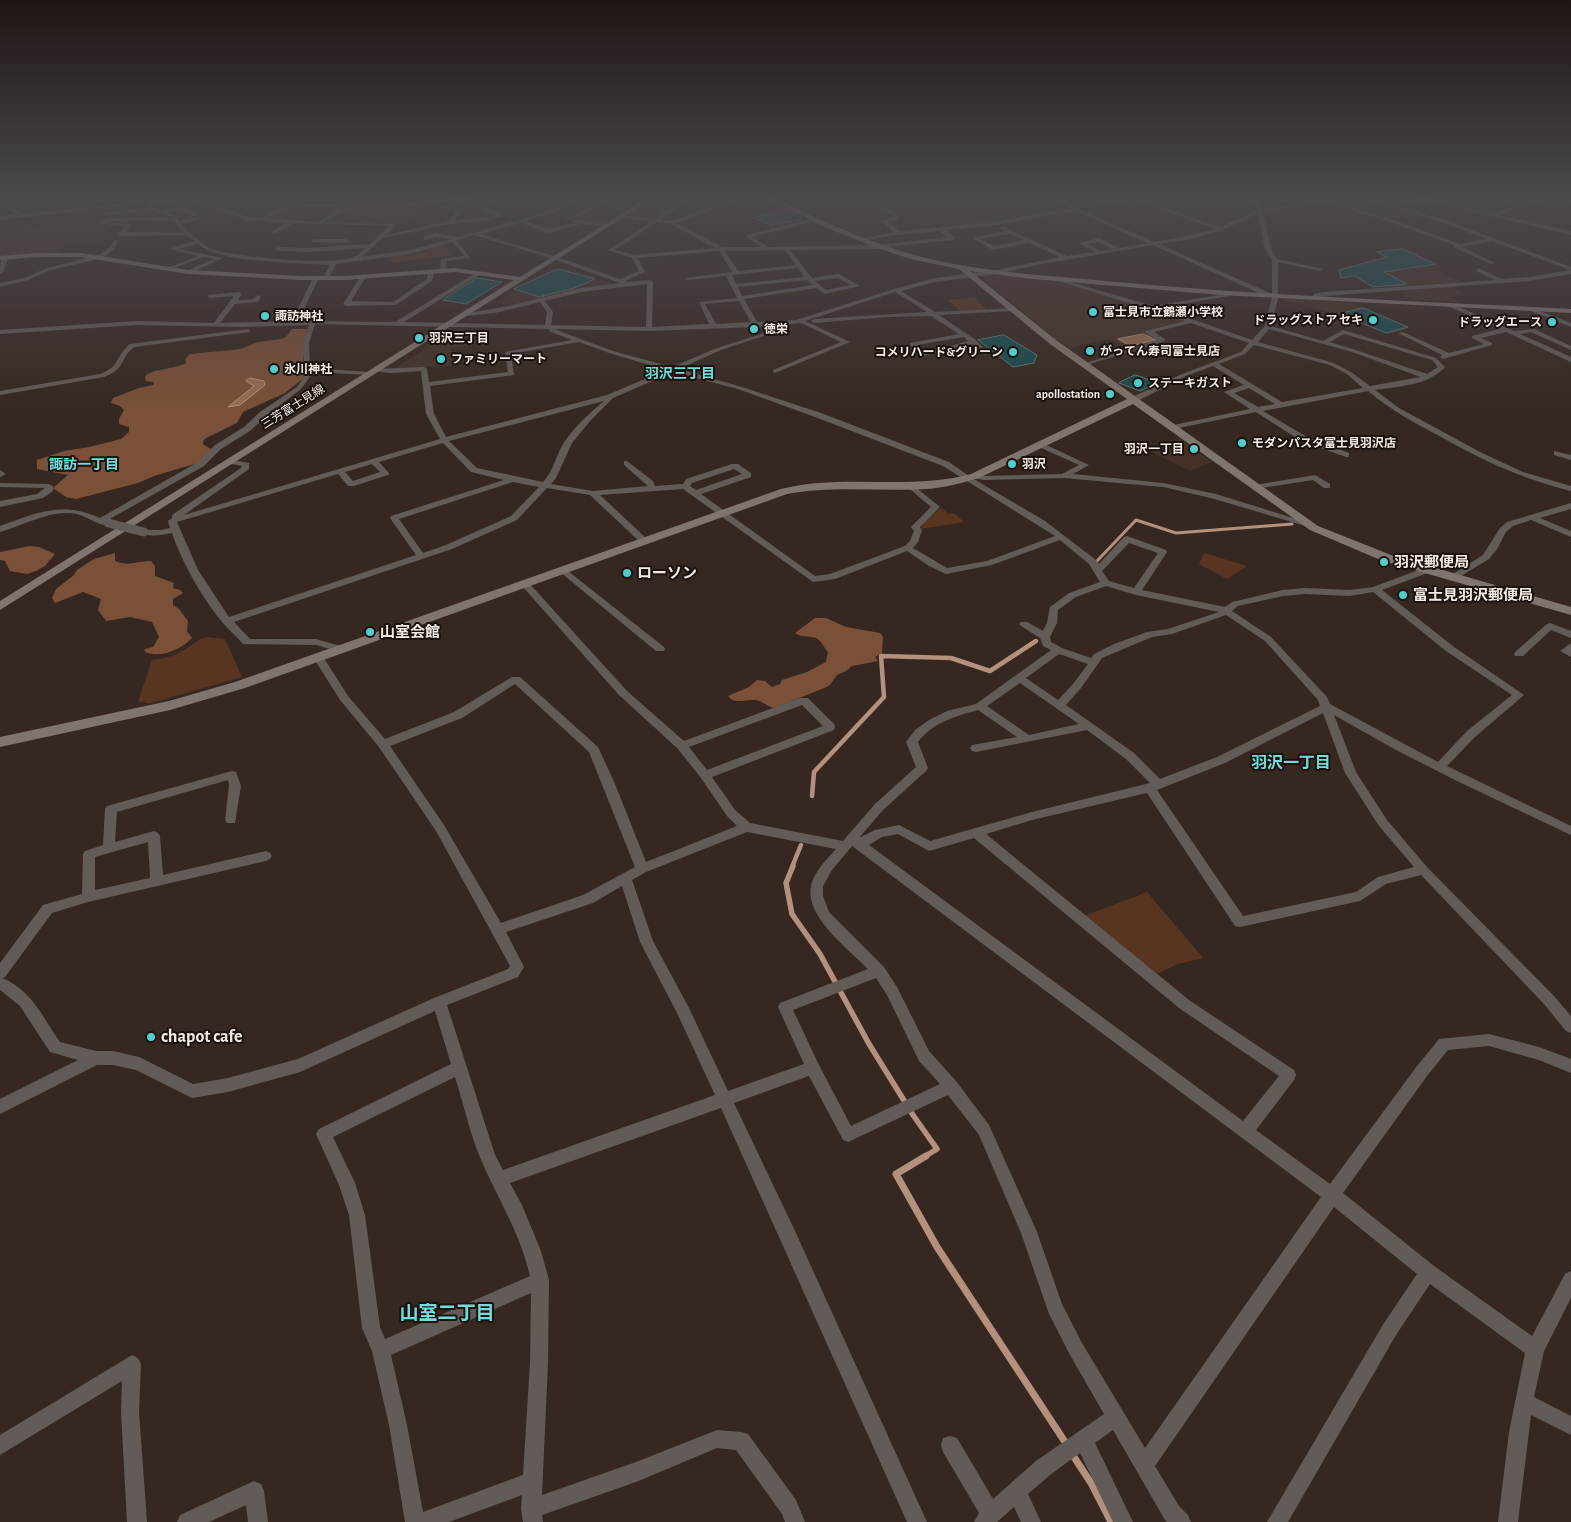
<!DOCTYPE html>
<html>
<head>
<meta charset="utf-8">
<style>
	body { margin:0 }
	canvas { display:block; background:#362820 }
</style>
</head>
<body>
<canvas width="1571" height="1522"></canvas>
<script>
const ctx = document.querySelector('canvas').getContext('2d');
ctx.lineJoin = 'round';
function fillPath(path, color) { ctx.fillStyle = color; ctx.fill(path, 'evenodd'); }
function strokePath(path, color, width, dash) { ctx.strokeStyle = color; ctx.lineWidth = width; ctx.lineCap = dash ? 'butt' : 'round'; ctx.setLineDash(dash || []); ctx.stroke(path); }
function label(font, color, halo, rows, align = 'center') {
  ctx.font = font + ' "Alegreya Sans","Noto Sans JP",sans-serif'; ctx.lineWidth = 4; ctx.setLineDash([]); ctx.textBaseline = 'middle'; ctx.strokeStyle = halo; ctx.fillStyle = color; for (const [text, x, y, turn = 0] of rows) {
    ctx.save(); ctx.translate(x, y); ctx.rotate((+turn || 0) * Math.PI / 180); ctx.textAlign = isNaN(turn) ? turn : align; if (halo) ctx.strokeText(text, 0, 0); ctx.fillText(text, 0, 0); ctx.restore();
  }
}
fillPath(new Path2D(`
	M655,202L677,205L656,219L633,216Z
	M84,221L82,223L110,232L100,243L62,246L57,252L0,256V233Z
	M1404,246L1422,254L1416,255L1442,267L1434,269L1461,282L1375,288L1341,269L1385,257L1373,253Z
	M567,268L615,285L514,306L496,303L550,269Z
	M997,273L1056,280L1187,320L1145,332L1159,340L1128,349L1110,339L1070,348L1055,339L981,276Z
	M1452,286L1465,295L1449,296L1457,302L1409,299L1401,290Z
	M1283,298L1350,302L1411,328L1388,334L1347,317L1279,299Z
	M442,338L469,343L470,346L451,348L455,365L392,370Z
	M1180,439L1212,462L1190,471L1148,450Z`), '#453126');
fillPath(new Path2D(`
	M362,199L405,205L430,204L411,218L402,222L326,211L342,207Z
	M443,245L452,255L393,263L390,256L416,254Z
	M974,297L987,310L961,312L948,300Z
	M941,508L949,514L954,513L964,522L921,529L923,523Z
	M1204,553L1247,566L1227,579L1199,564Z
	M207,637L225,639L242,677L151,703H145V701L138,702L152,660C161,659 170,657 179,653C189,648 196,640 207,637Z
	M1147,892L1203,958L1178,964L1154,975L1084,916Z`), '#583520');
fillPath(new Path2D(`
	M292,329H307L302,366L299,369L305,377L285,393L243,412L237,423L206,438L203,441V444L212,450L198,463L154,476L138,483L76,499L66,497L53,488L68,475L37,469V460L64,451L89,447L121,439L129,432V427L119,424V419L124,410L120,406L111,403L113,398L139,388L153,385L154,382L146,381L145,376C154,368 173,370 186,363L185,359L190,354L241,349L258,342L281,339L286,337Z
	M30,546L39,547L55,554L45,566L36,571L27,574L10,571L5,561L0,560V552Z
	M115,553V561C129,567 138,561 151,561L155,566V576L174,583L173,588L180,590L183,593L173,599V605L179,609L188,621L187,631L192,638C182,649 158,660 144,651L145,649L153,647L159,637L152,622L130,617L106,621L98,610L101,599L83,592L55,603L52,598L56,589L74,575L77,570L94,559Z
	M815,618H826L846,627L880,633L883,637L882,653L875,657L878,661L852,666L846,671L837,675L830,685L824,688L775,708C767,707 763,701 755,700C745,699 734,705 728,696L749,687L757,680L765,681L772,687L780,684L782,680L807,672L826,662L828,652C824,648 821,640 816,638C808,635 802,638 795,633Z`), '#7a5038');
const water = new Path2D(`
	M1144,334L1156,340L1130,346L1118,339Z
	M250,378L264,381L265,385L240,405L228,407L254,386L246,381Z`);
fillPath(water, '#986b52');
strokePath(water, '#b4917e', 1);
strokePath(new Path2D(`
	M371,198L411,204L477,198`), '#b4917e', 2);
strokePath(new Path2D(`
	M1097,561L1136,520L1176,533L1292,524`), '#b4917e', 3);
strokePath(new Path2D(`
	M812,796L814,772L884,697L881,656L951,658L990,671L1036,641
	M792,867L801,845`), '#b4917e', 4.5);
strokePath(new Path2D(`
	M793,866L786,883L792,914L820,954L869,1044L913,1115L937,1149L924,1157`), '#b4917e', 5.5);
strokePath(new Path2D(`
	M926,1156L896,1174L937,1247L1067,1445
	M1072,1454L1091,1483L1111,1522`), '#b4917e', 7);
const building = new Path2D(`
	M787,210L803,219L771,225L753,218Z
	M1402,249L1436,264L1384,272L1407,284L1373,287L1355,276L1341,278L1339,270L1387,257L1377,252Z
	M558,269L595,279L574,288L539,297L514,289Z
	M477,278L502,282L466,304L443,300Z
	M1363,308L1408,327L1386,333L1340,314Z
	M1004,335L1037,355L1034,363L1013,367L978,340Z
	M1135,375L1139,376L1157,383L1140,391L1119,383Z`);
fillPath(building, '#194d4c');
strokePath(building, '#617776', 1);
fillPath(new Path2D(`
	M191,198L246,216L261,218L297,201L299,202L298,204H344L346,206H292L268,218L318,222L338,210L340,213L324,222L396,224V226L387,235L448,221L455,213L452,210L439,209L441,206L455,207L461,213L455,220L494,216L480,208L487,198H491L486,207L503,216L488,220L450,224L383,238L361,257L410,250L452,239L436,237L425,240L423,237L436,233L458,237L541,214L578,198H583L558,211L526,221L548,229L575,223L571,221L574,219L606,224L608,227L582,224L548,233L521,223L480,234L557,257L620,279L639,271L632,258L608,250L651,222L623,218L621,215L655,219L687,198H692L660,220L672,221L737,198H743L676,223L722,247H761L746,237V235L814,218L816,221L752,237L768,247L877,245L948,237L939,231L890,236L862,241L859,239L894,232L881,221L893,217V215L879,208L881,206L897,213L898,219L888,222L900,231L992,222L1071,208L1056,198H1061L1075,206L1126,198L1139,199L1220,227L1257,210L1253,198H1257L1262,209L1330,198L1326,200L1391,219L1460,244L1487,239L1441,222L1358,198H1365L1392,205L1419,198H1429L1450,203L1466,198H1473L1456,204L1494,213L1542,198H1549L1499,215L1571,231V235L1424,200L1397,207L1445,220L1571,267V274L1529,281L1324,296L1318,297L1314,300L1311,298L1314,294L1324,292L1495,280L1476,271L1478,268L1502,279L1529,277L1570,270L1492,241L1462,247L1495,263L1490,264L1454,247V245L1387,221L1321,201L1293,208L1263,212L1271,249L1277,259L1323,269L1320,271L1278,262V299L1271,326L1323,341L1343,330L1436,358L1445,367C1428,386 1399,386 1375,390L1399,408L1482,453L1523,472L1571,486V491C1523,479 1486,462 1443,438C1415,423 1392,411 1368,391L1263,411L1307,437L1349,453V457H1346L1301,441L1256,412L1169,430V426L1250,409L1224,392L1244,385L1213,366L1186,376L1136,402H1130V398L1182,374L1241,352L1249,343L1191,323L1154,332L1165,339V341L1083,366V364L1157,340L1146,333V331L1185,321L1053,279V277L1153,306L1231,293L1232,294L1229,296L1160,308L1252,340L1265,326L1272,297L1261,294L1153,245L1037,265L997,274L935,282L901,291L935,312L1014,308V310L1012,311L939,315L976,340L988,353L985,355L971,344L923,356L910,345V343L959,334L931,316L887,317L814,323L811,321L814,319L927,312L895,292L805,321L850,342L775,373L773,372V370L841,342L801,323L756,327L649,331L554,329L613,351L672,367L717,348L787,326V328L721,350L679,369L742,387L821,413L949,462L972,478V474L984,476L1062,474L1079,465L1039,447V443H1042L1089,465L1073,474L1163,483L1216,494L1306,522L1302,525L1211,498L1163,487L1064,478L984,480L972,478L1045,521L1096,560L1099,564L1124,537L1127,536L1166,550L1167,552L1142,590L1225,607L1232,602L1283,590L1305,588L1350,590L1373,587L1424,568H1430V572L1382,590L1454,647L1524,695L1475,737L1447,766L1571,826V835L1459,782L1396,750L1334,715L1356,772L1387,820L1427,867L1554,996L1571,1016V1033L1566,1031L1544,1004L1421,875L1386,884L1360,901L1240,927L1235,926L1147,793L1032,820L986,834L1189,1000L1294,1070L1296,1075L1294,1080L1256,1130L1330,1184L1417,1066L1439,1039L1489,1034L1539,1047L1571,1059V1073L1539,1060L1489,1046L1448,1050L1427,1076L1343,1193L1434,1266L1532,1336L1565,1274L1571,1271V1298L1544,1351L1534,1397L1571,1416V1435L1531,1415L1518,1522H1498L1509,1432L1525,1353L1430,1284L1396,1335L1288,1522H1267L1384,1323L1417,1274L1334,1207L1155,1466L1179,1506L1188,1515L1191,1522H1167L1165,1520L1113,1430L1095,1443L1133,1522H1113L1080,1453L1050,1475L1028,1494L1041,1522H1021L1014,1507L997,1522H974L979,1513L943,1452L941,1445L943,1438L950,1436L957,1438L993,1499L1036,1461L1104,1414L1070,1355L1049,1314L1021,1233L979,1135L948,1095L848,1142L843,1140L809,1076L734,1103L795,1231L927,1522H907L721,1108L510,1183L522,1205L541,1251L549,1280L548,1363L542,1495L636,1462L717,1430L741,1432L748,1434L796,1500L805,1522H785L782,1514L736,1450L717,1448L636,1482L542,1515L543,1522H523L521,1509L522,1495L449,1522H405L389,1425L372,1351L362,1328L349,1215L339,1185L316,1134L319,1129L451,1064L435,1011L300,1072L228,1092L192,1098L136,1070L113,1065H97L0,1114V1099L78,1060L50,1052L20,1006L0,990V963L43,905L82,894L83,854L85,851L103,845L105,809L107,806L232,771L236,772L241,786L235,823H227L225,820L229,786L228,780L117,812L115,842L154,831L158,833L160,836L163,875L266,851L270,853L272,856L270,859L266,861L88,902L52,913L5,977L2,978C31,989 43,1018 60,1042L96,1051H113L139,1057L193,1084L228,1078L298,1059L434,998L508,969L510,966L436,831L379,747L340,700L313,657L314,655H322L348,696L385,739L454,712L512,677H520L598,747L615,784L646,862L737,826L727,816L701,778L678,749L619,695L522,586V582H528L627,691L684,741L800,698H808L834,724L835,727L834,730L712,777L735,810L750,823L843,841L875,804L916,767L906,742L915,730L929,720L947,711L976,704L1051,650L1043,646L1040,638L1021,626L1019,624L1021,622H1027L1043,631L1047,623L1050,607L1069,593L1100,582L1089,564L1060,540L992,565L946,574L929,566L907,551L835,579L813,582L683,489L600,495L646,538V542H640L590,495L547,488L517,520L452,549L234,622L250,639H316L344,647L345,649L344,651L340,652L316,645L243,644C237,637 228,629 222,622C203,599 182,563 172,533C162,535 148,538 140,532L141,530H161L170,528L168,521L172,518V515L241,468L242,466L227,463V459L249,463V469L184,515L440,439L426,414L421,371L391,373L374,371V369L424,367L427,369L429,382L508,372L505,352L572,340L549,331V329L315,324L309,343L310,368L370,372L373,374L372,375L310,372V377L301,389L266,416L250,431L221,449L204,466L108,520L112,523L111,525C99,527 89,517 77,514C51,509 25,525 0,532V526L5,524C40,511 65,502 100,518L198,462L215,445L244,427L260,412L297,387L304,377L303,343L309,325L241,327L137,325L0,334V330L137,321L214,323L234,296L210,298L208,297V295L239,292L242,294L238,300L253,299L258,295L261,297L257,302L235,304L220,323L292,321L313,278L316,276L319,278L298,321L395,322L479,271L481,274L404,322L545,325L547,312L540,302L495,313L465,316L462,314L509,306L581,288L620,283L553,259L474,235L457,240L470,258L446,261V270L443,272L440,270L441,259L464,256L453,242L410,254L336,264L329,278L326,280L323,278L330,265C302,263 217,263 198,244L179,249L223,258L188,274L186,271L214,259L204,257L168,270V268L198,256L168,249L195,241L186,235L121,236L118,234L125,227L99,223L107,218L171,217L152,210L106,215L103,213L147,208V203L0,220V216L17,214L0,205V202L24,214L156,199L158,201ZM190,200L246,220L287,223L272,231L274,234L294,223L389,226L370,244L311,248L278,247L275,249L278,251L311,252L366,248C362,251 358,255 354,257C336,266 228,257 209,248C204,245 184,228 181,224L201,219C195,207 178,206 165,209L167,212L183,211L195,217L179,221L175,215L153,207L152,204ZM1128,200L1138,201L1215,229L1187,236L1154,242L1079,209ZM1075,211L1147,243L1119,248L1099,238L1079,243L1095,252L1067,256L1002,226L999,228L1005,231L972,238L993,250L1029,243L1060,257L997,270L935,278L894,289L796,320L757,322L744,299L817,288L825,294L860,286L839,274L812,278L790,250L884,249L887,247L953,240L955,237L945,230L992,226ZM1258,214L1265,249L1272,260V294L1159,244L1188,240L1222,230ZM173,220L182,232H126L131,225L107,222ZM657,222L671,224L715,248L634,255L615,250ZM1009,234L1024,240L994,246L980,239ZM1098,242L1112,249L1101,251L1087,244ZM785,250L796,265L738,271L725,251ZM719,251L732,272L685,278L688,280L726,276L737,298L699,302L709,324L652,327L653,282L650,280L628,282L625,281L645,272L638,258ZM798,268L804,277L736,284L732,275ZM838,278L851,285L826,290L815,281ZM807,280L813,285L742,296L738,287ZM647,284L646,327L551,325L553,312L545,301L581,292ZM739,301L751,322L716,324L705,304ZM1269,329L1352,352L1421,377L1370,386L1351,372L1334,363L1258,342ZM1344,334L1432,360L1438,367L1427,374L1356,350L1330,342ZM964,337L968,341L926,353L917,345ZM579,342L609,353L666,370L607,395L446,437L434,414L430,386L514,375L511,354ZM1254,345L1330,365L1347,374L1363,388L1282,402L1219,364L1245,354ZM673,372L738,389L815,417L943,466L1055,536L987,561L947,568L913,548L918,542L922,531L920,527L940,507L914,486H911V490L931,507L911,527L914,531L910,541L905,546L830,574L815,576L701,494L751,477V473L738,464H732L686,479L683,484L655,486L653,481L627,461H624V465L648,486L593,491L551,484L556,478L572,443L591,420L613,398ZM1249,388L1275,404L1258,407L1234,393ZM604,401C590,413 576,425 565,441C556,454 554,471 543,482L477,468L449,441ZM443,443L471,472L504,480L391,516L390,518L416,555L229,617L198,570L177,522L338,474L348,486H354L388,475L389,473L379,462ZM372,464L380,472L353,481L345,472ZM734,469L742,474L696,490L690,486L692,483ZM513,482L539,487L511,516L446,545L423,553L399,519ZM1129,543L1158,553L1134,588L1109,581L1102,571ZM1106,586L1136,595L1219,612L1168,629L1147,632L1114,644L1094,654L1091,658L1062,648L1051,642L1050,637L1057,623L1058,610L1076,597ZM1373,592L1446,651L1512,695L1467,731L1438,762L1330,704L1327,697L1271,637L1232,611L1238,606L1283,596L1305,594L1350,596ZM1226,615L1265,641L1318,700L1320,706L1217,757L1160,779L1134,753L1066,705L1081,688L1102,658L1152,637L1172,634ZM1059,654L1088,664L1073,684L1058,700L1026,678ZM1020,683L1079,724L1029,735L987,706ZM515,684L589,752L635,867L583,895L501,923L444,825L390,746L462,718ZM802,705L823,726L707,770L689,747ZM978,710L1017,737L972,745L970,748L972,751L976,752L1087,730L1126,759L1150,783L1032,812L930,841L899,825L875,830L859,838L883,810L926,771L928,768L918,742C932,723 956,716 978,710ZM1323,713L1345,773L1379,826L1414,867L1378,877L1356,892L1243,916L1157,790L1225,763ZM747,832L836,849C827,859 813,873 811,887C805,917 850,950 868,969L780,1003L778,1007L804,1064L728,1091L689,1008L653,941L632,880L646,872ZM898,834L929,851L974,838L1179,1008L1279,1076L1243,1121L869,845L882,837ZM148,842L150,878L95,890V857ZM852,846L1321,1197L1145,1448L1082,1343L1062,1304L1037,1232L989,1125L956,1081L929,1051L897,987L884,967L829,912L823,896V886L832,870ZM622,886L640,942L678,1015L715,1095L503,1170L495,1155L447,1005L518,977L524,967L506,932L593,903ZM876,978L887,995L919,1061L940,1084L851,1126L818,1063L793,1010ZM455,1077C464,1105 470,1135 482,1162C499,1201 520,1233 530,1276L385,1339L380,1327L365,1215L355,1183L333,1137ZM531,1293L530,1363L523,1475L423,1512L407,1425L391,1355Z
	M606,198H611L585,214L568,220L565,218L581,212Z
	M620,198L649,200L647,201Z
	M1495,198H1502L1510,201L1508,202Z
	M1557,198L1571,199V201L1557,199Z
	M313,239H346L349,241L346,243L311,242Z
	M114,240L119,241L113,250L103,258L51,270L28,280L0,287V283L24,278L47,268L99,255L109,248Z
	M5,256L8,258L3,272L0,274C0,268 0,259 5,256Z
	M431,270L434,272L432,281L396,305L346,306L343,304L361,276L366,277L351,301L393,302L427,279L428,272Z
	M1450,303L1514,331L1534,329L1571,346V350L1531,332L1520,334L1571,357V362L1506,332L1481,338L1492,343V345L1443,359L1440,357L1442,355L1398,333L1403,332L1449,353L1484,344L1472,338V336L1500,329L1448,306V304Z
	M1528,308H1532L1571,323V327L1528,310Z
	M248,329L250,330V332L134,347C119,359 127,368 104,377L0,395V391L100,374C121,366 115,356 130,344Z
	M1554,451L1571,455V460L1554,455Z
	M0,470L6,474L0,477Z
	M1315,475L1330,484V488H1324L1313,480L1255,489L1251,487L1255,485Z
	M0,483L49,484L53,486V491L43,498L0,507V501L37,494L45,488L0,487Z
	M1571,503V509L1540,518L1571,531V537L1531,520L1513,526L1506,532L1497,549L1489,559L1456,579L1453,580L1448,577L1483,555L1500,528L1507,522Z
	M563,567L664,647L665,649L664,651H656L560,572L558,570Z
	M1550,623L1571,631V638L1551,630L1523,656H1515L1514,654L1515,652L1547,624Z
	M1571,643V657L1560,651Z
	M132,1355L138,1358L141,1364L139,1412L147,1522H127L121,1412L122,1381L0,1455V1435Z
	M254,1481L261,1484L264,1491L268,1522H248L246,1505L209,1522H177L180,1515Z`), '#625b57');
fillPath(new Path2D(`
	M647,198H654L0,610V601L514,280L455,272L345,280H301L188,274L81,257H36L0,260V256L36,253H81L188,270L301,276H345L455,268L520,277Z
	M767,198H775C820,220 865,241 914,255C980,273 1048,275 1116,282C1267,296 1419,301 1571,309V313L1221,295L1033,279L970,271L1056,340L1318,526L1391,555L1571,607V615L1383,561L1310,530L1133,404L979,478C961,483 944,488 926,489C879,492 834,485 787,494L245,688L170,710L0,747V737L169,701L235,682L781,489C844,473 909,491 971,474L1127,399L1050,344L959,269L911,259L874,247L820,225Z`), '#80756e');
strokePath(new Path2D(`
	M108,523L144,532`), '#625b57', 9);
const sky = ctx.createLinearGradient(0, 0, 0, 411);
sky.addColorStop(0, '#1e1612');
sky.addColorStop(0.48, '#4c484e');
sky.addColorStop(1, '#4c484e00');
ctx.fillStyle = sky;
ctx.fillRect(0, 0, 1571, 411);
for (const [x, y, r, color] of [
	[1093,312,5,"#53cdcb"],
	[265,316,5,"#53cdcb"],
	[1373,320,5,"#53cdcb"],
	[1552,322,5,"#53cdcb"],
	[754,329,5,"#53cdcb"],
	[419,338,5,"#53cdcb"],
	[1090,351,5,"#53cdcb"],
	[1013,352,5,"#53cdcb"],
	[441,359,5,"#53cdcb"],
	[274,369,5,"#53cdcb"],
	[1138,383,5,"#53cdcb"],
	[1110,394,5,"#53cdcb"],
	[1242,443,5,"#53cdcb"],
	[1194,449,5,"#53cdcb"],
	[1012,464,5,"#53cdcb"],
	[1384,562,5,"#53cdcb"],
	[627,573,5,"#53cdcb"],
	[1403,595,5,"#53cdcb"],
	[370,632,5,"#53cdcb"],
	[151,1037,5,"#53cdcb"]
]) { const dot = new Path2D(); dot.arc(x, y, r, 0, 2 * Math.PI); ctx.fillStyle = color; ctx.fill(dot); strokePath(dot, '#19120f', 2); }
label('bold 12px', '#f5ebe6', '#19120f', [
	["富士見市立鶴瀬小学校",1103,312],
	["諏訪神社",275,316],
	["ドラッグストア セキ",1363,320,"right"],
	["ドラッグエース",1542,322,"right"],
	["徳栄",764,329],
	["羽沢三丁目",429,338],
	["がってん寿司富士見店",1100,351],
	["コメリハード&グリーン",1003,352,"right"],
	["ファミリーマート",451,359],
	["氷川神社",284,369],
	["ステーキガスト",1148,383],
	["apollostation",1100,394,"right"],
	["モダンパスタ富士見羽沢店",1252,443],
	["羽沢一丁目",1184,449,"right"],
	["羽沢",1022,464]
], 'left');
label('12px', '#f5ebe6', '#19120f', [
	["三芳富士見線",293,407,-32]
]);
label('bold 14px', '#71dddb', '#19120f', [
	["羽沢三丁目",680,374],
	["諏訪一丁目",84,465]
]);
label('bold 15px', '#f5ebe6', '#19120f', [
	["羽沢郵便局",1394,562],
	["ローソン",637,573],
	["富士見羽沢郵便局",1413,595],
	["山室会館",380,632]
], 'left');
label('bold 16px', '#71dddb', '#19120f', [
	["羽沢一丁目",1291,763]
]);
label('bold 18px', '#f5ebe6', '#19120f', [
	["chapot cafe",161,1037]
], 'left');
label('bold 19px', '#71dddb', '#19120f', [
	["山室二丁目",447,1313]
]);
</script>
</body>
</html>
